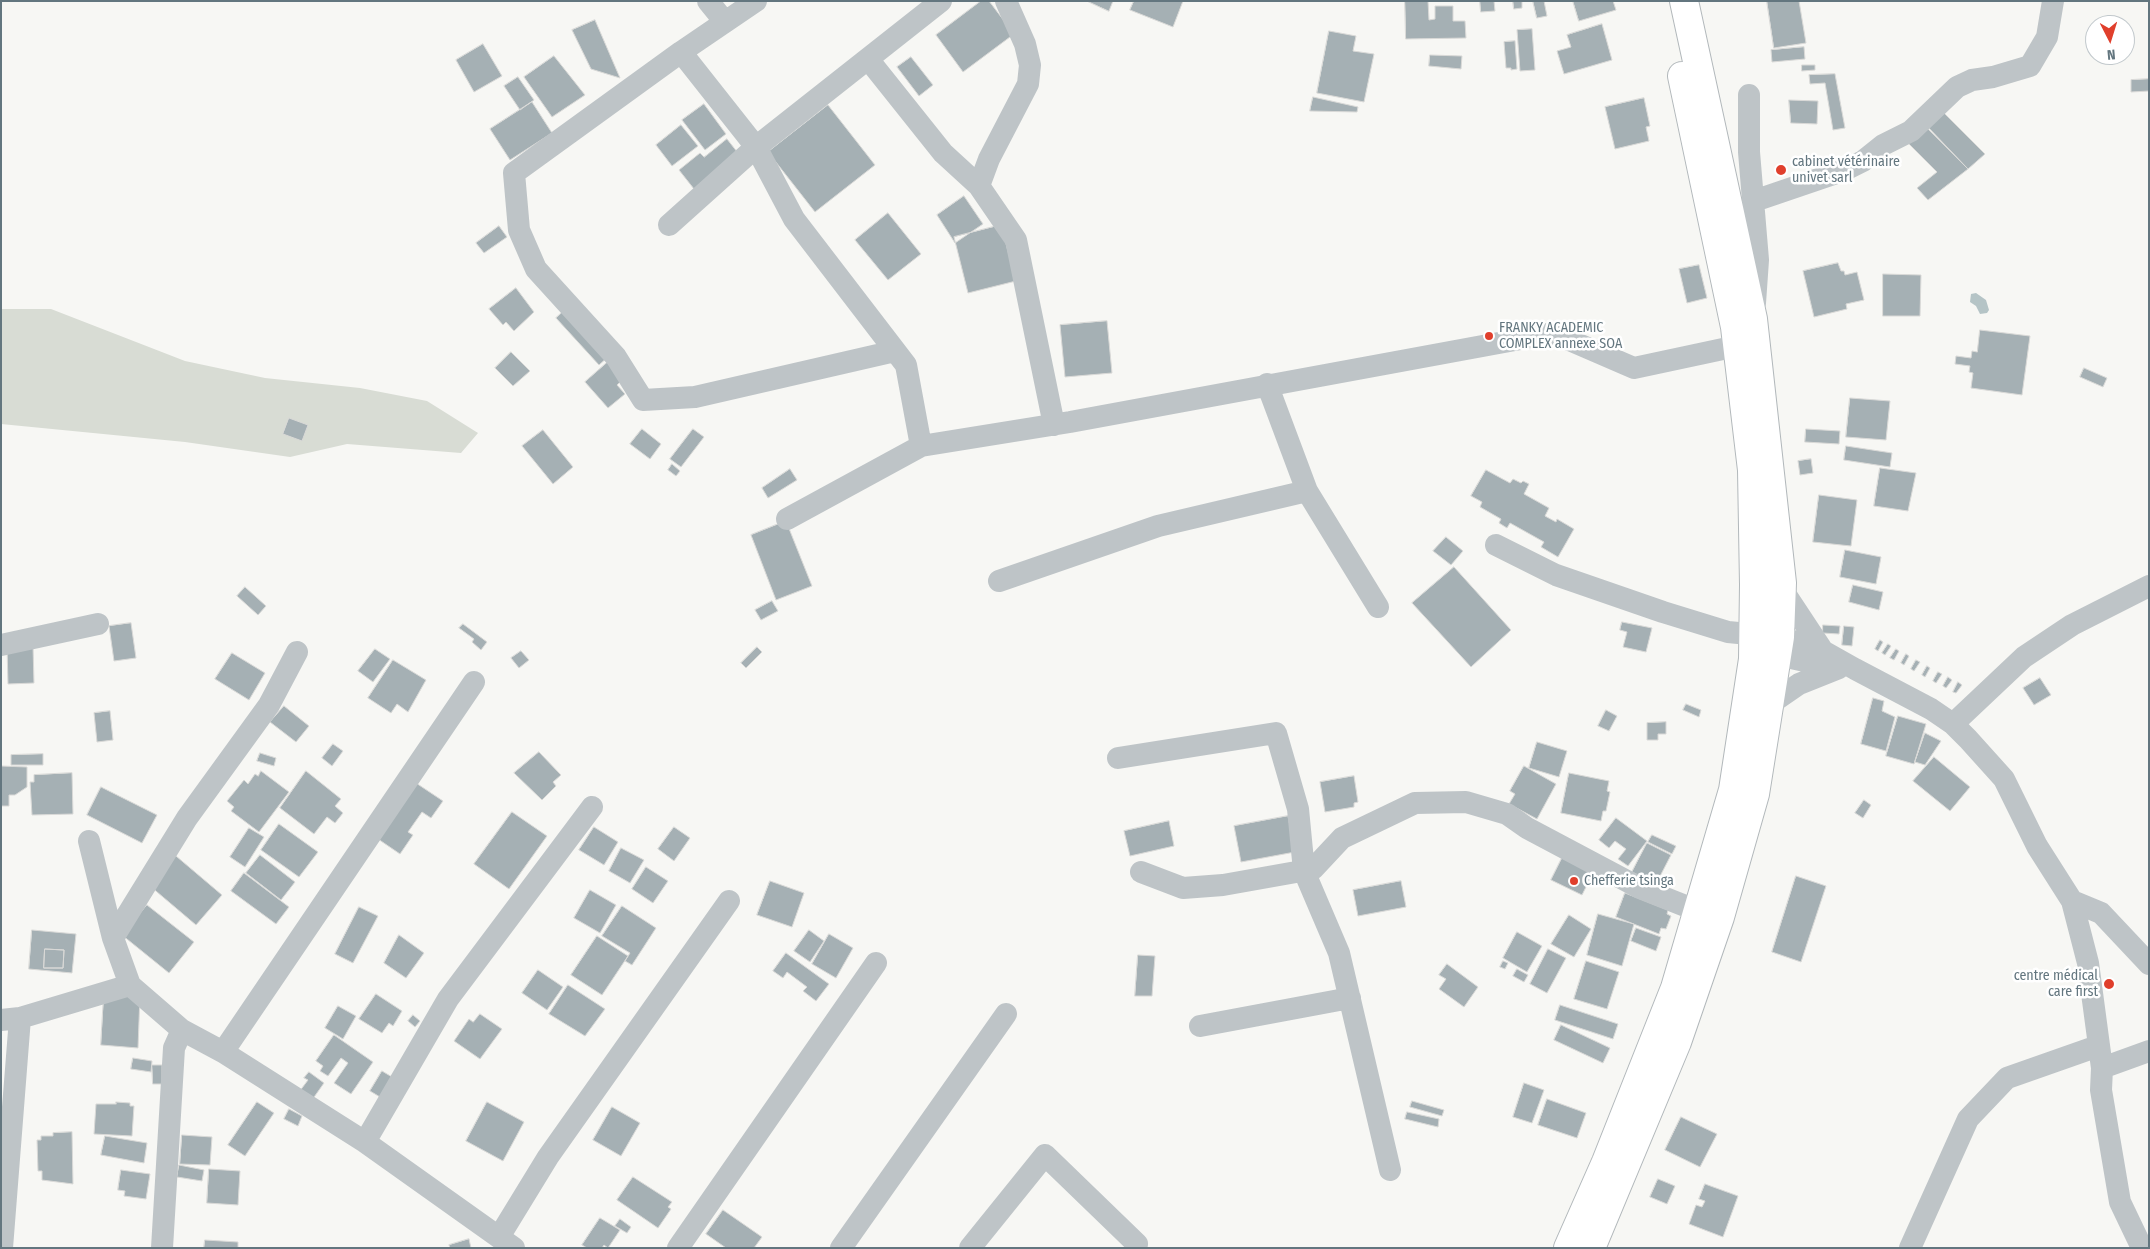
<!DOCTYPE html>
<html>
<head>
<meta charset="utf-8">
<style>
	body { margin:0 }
	#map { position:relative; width:2150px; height:1249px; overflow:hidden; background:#f7f7f4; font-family:"Fira Sans Condensed",sans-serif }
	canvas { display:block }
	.frame { position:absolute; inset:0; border:2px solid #63767f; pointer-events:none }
	.north { position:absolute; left:2085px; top:15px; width:50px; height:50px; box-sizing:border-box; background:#fff; border:1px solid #c1c8cc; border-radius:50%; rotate:175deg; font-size:14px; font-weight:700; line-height:20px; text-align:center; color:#63767f }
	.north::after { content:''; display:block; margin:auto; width:18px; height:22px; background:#e03f2c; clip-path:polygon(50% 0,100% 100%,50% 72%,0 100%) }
</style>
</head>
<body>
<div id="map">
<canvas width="2150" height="1249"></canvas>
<div class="frame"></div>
<div class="north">N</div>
</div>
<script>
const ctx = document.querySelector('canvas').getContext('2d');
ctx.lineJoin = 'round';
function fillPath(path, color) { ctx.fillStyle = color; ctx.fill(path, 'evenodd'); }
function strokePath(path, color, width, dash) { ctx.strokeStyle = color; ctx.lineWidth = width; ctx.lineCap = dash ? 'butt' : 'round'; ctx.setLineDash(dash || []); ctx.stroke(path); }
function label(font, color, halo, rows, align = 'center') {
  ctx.font = font + ' "Fira Sans Condensed",sans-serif'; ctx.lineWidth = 5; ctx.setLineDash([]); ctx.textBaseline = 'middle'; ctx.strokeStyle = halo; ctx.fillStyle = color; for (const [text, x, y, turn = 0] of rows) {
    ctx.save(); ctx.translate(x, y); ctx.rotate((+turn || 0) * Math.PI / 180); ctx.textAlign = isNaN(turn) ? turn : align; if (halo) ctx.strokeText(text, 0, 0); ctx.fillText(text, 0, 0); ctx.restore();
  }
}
fillPath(new Path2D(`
	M1,309H51L185,361L265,378L360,388L427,401L478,433L461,453L347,444L290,457L185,442L1,424Z`), '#d8dcd4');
fillPath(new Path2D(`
	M1976,293L1986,300L1989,310L1987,313L1980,314L1976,306L1970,302L1971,294Z`), '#b5c4c6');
const building = new Path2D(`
	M981,1H989L1014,34L963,72L936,35Z
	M1087,1H1113L1109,11Z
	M1134,1H1183L1173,27L1130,10Z
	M1405,1H1428L1429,20L1435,19V6H1453V21H1465L1466,38L1406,39Z
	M1480,1H1494L1495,11L1481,12Z
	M1513,1H1522V8L1514,9Z
	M1533,1H1544L1547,16L1537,18Z
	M1573,1H1613L1616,10L1579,21Z
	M1767,1H1799L1806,43L1774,48Z
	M595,20L620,78L591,69L572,30Z
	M1602,24L1612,60L1564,74L1557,51L1571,47L1567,35Z
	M1532,29L1535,70L1520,71L1517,30Z
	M1329,31L1356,36L1353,51L1374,54L1364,102L1317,93Z
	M1515,41L1517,69L1511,70V68H1506L1504,42Z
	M483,44L502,76L474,92L456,60Z
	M1804,47L1805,59L1772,62L1771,50Z
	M1430,55L1462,56L1461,69L1429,66Z
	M554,56L585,95L552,117L524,77Z
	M911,57L933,85L919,96L897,67Z
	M1802,65H1815V70L1802,71Z
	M1835,74L1845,128L1833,130L1825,83L1810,84L1809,75Z
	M518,77L534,100L520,110L504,86Z
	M2149,79V91L2131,92V80Z
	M1313,97L1358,107L1357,112L1310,111Z
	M1644,98L1650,126L1646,127L1649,141L1615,149L1605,107Z
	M1789,100L1818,101L1817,124L1791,123Z
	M532,102L552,133L510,160L490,129Z
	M704,104L726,134L705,150L682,120Z
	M828,105L875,165L815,212L768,152Z
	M1940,109L1985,154L1968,169L1925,124Z
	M1921,122L1968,169L1928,200L1917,188L1937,172L1902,137Z
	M681,125L698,146L672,166L656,145Z
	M727,139L738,153L694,189L679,170L700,153L704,157Z
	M964,196L983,224L955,243L937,215Z
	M888,213L921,254L888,280L855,240Z
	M1001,225L1016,281L968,293L954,237Z
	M499,226L507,237L484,253L476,243Z
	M1838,263L1841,271H1844L1845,275L1857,272L1864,300L1846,304L1847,309L1814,317L1803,271Z
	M1699,265L1707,298L1687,303L1679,269Z
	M1883,274L1921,275L1920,316H1883Z
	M516,288L534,312L514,331L506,322L503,325L489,309Z
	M566,309L609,356L599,365L556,318Z
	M1107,321L1112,373L1065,377L1060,325Z
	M1980,330L2030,336L2022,395L1971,388L1973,373L1969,372L1970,366L1955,364L1956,356L1971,358L1972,351L1977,352Z
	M511,352L530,371L513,386L495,368Z
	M610,360L622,380L617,385L625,394L608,408L585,382Z
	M2084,368L2107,378L2103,387L2080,377Z
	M1850,398L1890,401L1886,440L1846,437Z
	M289,418L308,425L302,441L283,434Z
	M642,429L661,444L650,459L630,444Z
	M693,429L704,437L681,467L670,459Z
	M1806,429L1840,431L1839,444L1805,442Z
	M543,430L573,467L553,484L522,446Z
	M1846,446L1892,453L1890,467L1844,460Z
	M1811,459L1813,473L1800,475L1798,461Z
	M672,464L680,471L676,476L668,470Z
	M1880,468L1916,473L1908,511L1874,506Z
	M790,469L797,480L768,498L762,488Z
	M1486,470L1510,483L1513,479L1521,483L1523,481L1529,484L1524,494L1549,508L1545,516L1556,522L1557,519L1574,529L1558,557L1541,547L1544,542L1510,523L1507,528L1499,523L1501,519L1480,507L1482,502L1471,496Z
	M1819,495L1857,500L1851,546L1813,542Z
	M786,521L812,586L776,600L751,535Z
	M1446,537L1463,551L1451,565L1433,551Z
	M1845,550L1881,557L1876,584L1840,577Z
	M1454,567L1511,630L1471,667L1412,603Z
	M1853,585L1883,592L1879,610L1849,602Z
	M245,587L266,606L258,615L237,596Z
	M772,601L778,611L761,620L755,610Z
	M1622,622L1652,628L1646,652L1623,647L1627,632L1620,630Z
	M131,623L136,658L114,661L109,626Z
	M463,624L487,642L481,650L472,642L474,639L459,628Z
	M1823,625L1840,626L1839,634L1823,633Z
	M1844,626L1854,627L1852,646L1842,645Z
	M1880,640L1883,642L1878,651L1875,649Z
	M1888,644L1891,646L1885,655L1882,653Z
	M33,646L34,683L8,684L7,647Z
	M757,647L762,652L746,668L741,663Z
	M375,649L390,659L373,682L358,671Z
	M1896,649L1899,651L1894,660L1890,658Z
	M521,651L529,660L519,668L511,658Z
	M232,653L265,673L249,700L215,679Z
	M1906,654L1909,656L1904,665L1901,663Z
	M393,660L426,680L408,712L397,704L391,713L368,698Z
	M1916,660L1920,662L1914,671L1911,669Z
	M1927,666L1930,668L1925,677L1922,675Z
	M1938,672L1942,674L1936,683L1933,681Z
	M1948,677L1952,680L1946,688L1943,686Z
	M2040,678L2051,695L2034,705L2023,688Z
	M1958,682L1962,685L1956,693L1953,692Z
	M1873,698L1884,701L1882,711L1895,717L1886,751L1861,744Z
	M1686,704L1701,710L1699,717L1683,710Z
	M284,706L309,726L296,742L270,722Z
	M1606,710L1617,716L1609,731L1598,726Z
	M110,711L113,740L97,742L94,713Z
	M1898,716L1926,724L1914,764L1886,756Z
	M1666,722V734H1658V740H1647V723Z
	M1925,733L1941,741L1925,765L1915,762Z
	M1537,742L1567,751L1559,777L1529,768Z
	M333,744L343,751L332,766L322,758Z
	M539,752L561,775L553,782L556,786L542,800L514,773Z
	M260,753L276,758L274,766L257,761Z
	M43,754V765H11V755Z
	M1934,757L1970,787L1950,811L1913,781Z
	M1,766L27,767V787L15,795H9V806H1Z
	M1524,766L1556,784L1537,819L1509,804L1515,794L1510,791Z
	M261,771L289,792L259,832L231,811L234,807L227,801L244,780L248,784L255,774L258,776Z
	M306,771L341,799L335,806L343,813L335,823L327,817L314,834L280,808Z
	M72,773L73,814L32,815L30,782H34V775Z
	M1569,773L1609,781L1607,791L1610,792L1606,811H1603L1601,821L1561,813Z
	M1354,776L1358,802L1354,803V807L1325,812L1320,782Z
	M416,783L443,801L431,818L422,812L408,832L413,835L400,854L378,839Z
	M101,787L157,815L142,843L87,815Z
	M1864,800L1871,805L1863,818L1855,813Z
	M512,812L547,836L509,889L474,864Z
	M1288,816L1295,852L1241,862L1234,826Z
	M1616,818L1647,841L1628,866L1618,859L1626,849L1615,841L1609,848L1599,840Z
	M1169,821L1174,846L1130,856L1124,831Z
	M279,824L318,852L299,877L261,850Z
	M594,827L618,842L604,865L579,850Z
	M674,827L690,838L674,861L658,849Z
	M249,828L264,837L245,867L230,857Z
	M1652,835L1676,846L1672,854L1648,842Z
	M1647,843L1671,855L1656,884L1632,872Z
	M621,848L644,860L630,883L609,871Z
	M260,855L295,882L281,900L246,873Z
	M176,856L222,895L196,925L150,886Z
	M1562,858L1593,873L1582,895L1551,880Z
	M646,867L668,881L653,903L632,889Z
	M244,873L289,907L276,924L231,891Z
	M1796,876L1826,886L1801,962L1772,952Z
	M770,881L804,893L792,927L757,915Z
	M1401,881L1406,907L1358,916L1353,890Z
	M590,890L616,905L600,933L574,918Z
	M1625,893L1668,910L1667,914L1671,916L1666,929L1661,928L1659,934L1616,917Z
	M147,905L194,942L169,973L122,935Z
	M622,906L656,928L632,965L625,961L630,953L602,936Z
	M359,907L378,916L353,963L335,954Z
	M1598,914L1634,924L1622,966L1587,955Z
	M1569,915L1591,929L1574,957L1551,944Z
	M1636,928L1661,937L1656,951L1631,941Z
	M32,930L76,934L72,973L29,969ZM45,949L64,950L63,968H44Z
	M809,930L824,941L810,962L794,951Z
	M1517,932L1542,946L1527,972L1503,958Z
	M829,934L853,948L836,978L812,964Z
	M399,935L424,953L406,978L384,963Z
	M597,936L628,956L602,995L571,975Z
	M45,949L64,950L63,968H44Z
	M1548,949L1566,958L1547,993L1530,984Z
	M786,953L829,984L816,1001L803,991L807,987L787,972L783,978L773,971Z
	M1138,955L1155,956L1152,996H1135Z
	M1503,961L1508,963L1505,969L1500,967Z
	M1586,961L1619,972L1607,1009L1574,999Z
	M1447,964L1478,987L1464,1007L1439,989L1446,979L1439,975Z
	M1517,969L1528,975L1524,982L1513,976Z
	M538,970L563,987L547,1010L522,993Z
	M568,985L605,1009L585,1036L549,1014Z
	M104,994L140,995L138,1048L101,1045Z
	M376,994L402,1011L393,1026L389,1023L382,1033L359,1019Z
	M1560,1005L1618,1024L1613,1039L1555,1020Z
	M338,1006L356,1016L343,1039L325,1028Z
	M480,1014L502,1029L480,1059L454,1041L469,1019L473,1022Z
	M413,1015L420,1021L415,1027L408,1021Z
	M1561,1025L1610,1048L1603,1063L1554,1040Z
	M334,1035L373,1062L351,1094L334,1083L348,1063L341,1058L328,1076L320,1071L323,1066L316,1061Z
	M133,1058L152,1061L151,1072L131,1069Z
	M152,1065H162V1084H153Z
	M382,1071L392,1077L380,1097L370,1091Z
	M309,1072L324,1083L312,1100L299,1092L308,1080L304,1078Z
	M1524,1083L1544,1090L1532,1123L1513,1117Z
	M1547,1099L1586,1113L1577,1138L1538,1125Z
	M1412,1101L1444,1110L1442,1116L1410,1107Z
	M116,1102L130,1103V1106H134L132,1136L94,1134L96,1104H116Z
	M257,1102L274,1113L245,1156L228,1145Z
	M487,1102L524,1122L503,1161L466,1141Z
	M612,1107L640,1123L621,1156L593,1140Z
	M289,1109L302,1116L298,1126L284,1119Z
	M1407,1112L1439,1119L1438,1127L1405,1119Z
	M1681,1117L1717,1134L1700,1167L1665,1150Z
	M72,1132L73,1184L42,1180V1171H38L37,1140H41V1136H53V1133Z
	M182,1135L212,1137L210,1165L180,1164Z
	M105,1136L147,1143L144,1163L101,1155Z
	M179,1165L204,1170L202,1181L177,1177Z
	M209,1169L240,1171L238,1205L207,1203Z
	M121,1170L150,1174L146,1199L124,1196L125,1191L118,1190Z
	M633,1177L672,1202L668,1207L671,1209L658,1228L617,1200Z
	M1658,1179L1675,1186L1667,1204L1650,1197Z
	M1705,1184L1738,1196L1723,1237L1689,1224L1696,1205L1702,1207L1705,1201L1699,1199Z
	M723,1210L762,1237L754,1248H726L706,1234Z
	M600,1218L620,1230L608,1248L604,1245L602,1248H587L582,1245Z
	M620,1219L631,1227L627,1233L615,1226Z
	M469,1239L471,1248H450L449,1245Z
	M205,1240L238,1242V1248H204Z`);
fillPath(building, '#a5b0b4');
strokePath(building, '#d9d9d7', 1);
const major = new Path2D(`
	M1568,1248L1606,1162L1675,988L1733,790L1753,659L1754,585L1752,470L1735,327L1682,76
	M1591,1248L1677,1042L1720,917L1755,794L1780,637L1782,583L1753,319L1684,1`);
strokePath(major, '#b2b8bb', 30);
strokePath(new Path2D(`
	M708,1L725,22
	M756,1L681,52L514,173L519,230L536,269L616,357L643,400L695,397L895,351
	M868,59L943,153L979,186L1016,240L1054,425
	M1749,95V152L1758,260L1755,303
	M979,186L989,159L1028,84L1030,65L1025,44L1006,1
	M1754,201L1845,170L1863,161L1883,145L1911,131L1957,87L1972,80L1993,77L2030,66L2047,37L2053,1
	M669,225L756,147L681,52
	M1267,384L1307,491L1378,607
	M921,446L906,365L794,219L756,147L941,1
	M787,519L921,446L1070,422L1553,333L1634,368L1737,346
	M1496,545L1556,575L1663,612L1728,632L1780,637L1823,651L1855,669L1931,709L1953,724L1968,739L2004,779L2037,846L2072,901L2088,963L2102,1068L2101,1090L2120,1202L2142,1248
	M999,581L1158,526L1307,491
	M1782,589L1823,651
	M1,645L98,624
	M1760,651L1836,668
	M1770,704L1799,684L1839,668
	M1953,724L2024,657L2072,625L2149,586
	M1118,758L1276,733L1298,809L1304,871L1339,953L1390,1170
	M89,841L113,938
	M1141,872L1183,888L1223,885L1313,869L1342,838L1415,803L1466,802L1507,814L1527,828L1640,888L1698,911
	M2072,901L2101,913L2149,964
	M130,985L113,938L187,818L269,705L297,652
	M1,1020L20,1018L130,985L182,1030L223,1052L365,1142L514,1248
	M1200,1026L1350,998
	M223,1052L474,682
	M2102,1068L2149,1051
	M365,1142L448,999L592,807
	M499,1237L548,1157L729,901
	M2,1248L20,1018
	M162,1248L174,1048L182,1030
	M678,1248L876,963
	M841,1248L1006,1014
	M970,1248L1045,1155L1137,1244L1136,1248
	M1910,1248L1968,1119L2007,1078L2098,1046`), '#bec4c7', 22);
strokePath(major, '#fff', 28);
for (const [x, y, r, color] of [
	[1781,170,6,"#e03f2c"],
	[1489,336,5,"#e03f2c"],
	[1574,881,5,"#e03f2c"],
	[2109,984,6,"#e03f2c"]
]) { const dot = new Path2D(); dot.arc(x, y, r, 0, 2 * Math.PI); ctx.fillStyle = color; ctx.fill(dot); strokePath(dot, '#fff', 2); }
label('14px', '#63767f', '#fff', [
	["cabinet vétérinaire",1792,162],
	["univet sarl",1792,178],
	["FRANKY ACADEMIC",1499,328],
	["COMPLEX annexe SOA",1499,344],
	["Chefferie tsinga",1584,881],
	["centre médical",2098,976,"right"],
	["care first",2098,992,"right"]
], 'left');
</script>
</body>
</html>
